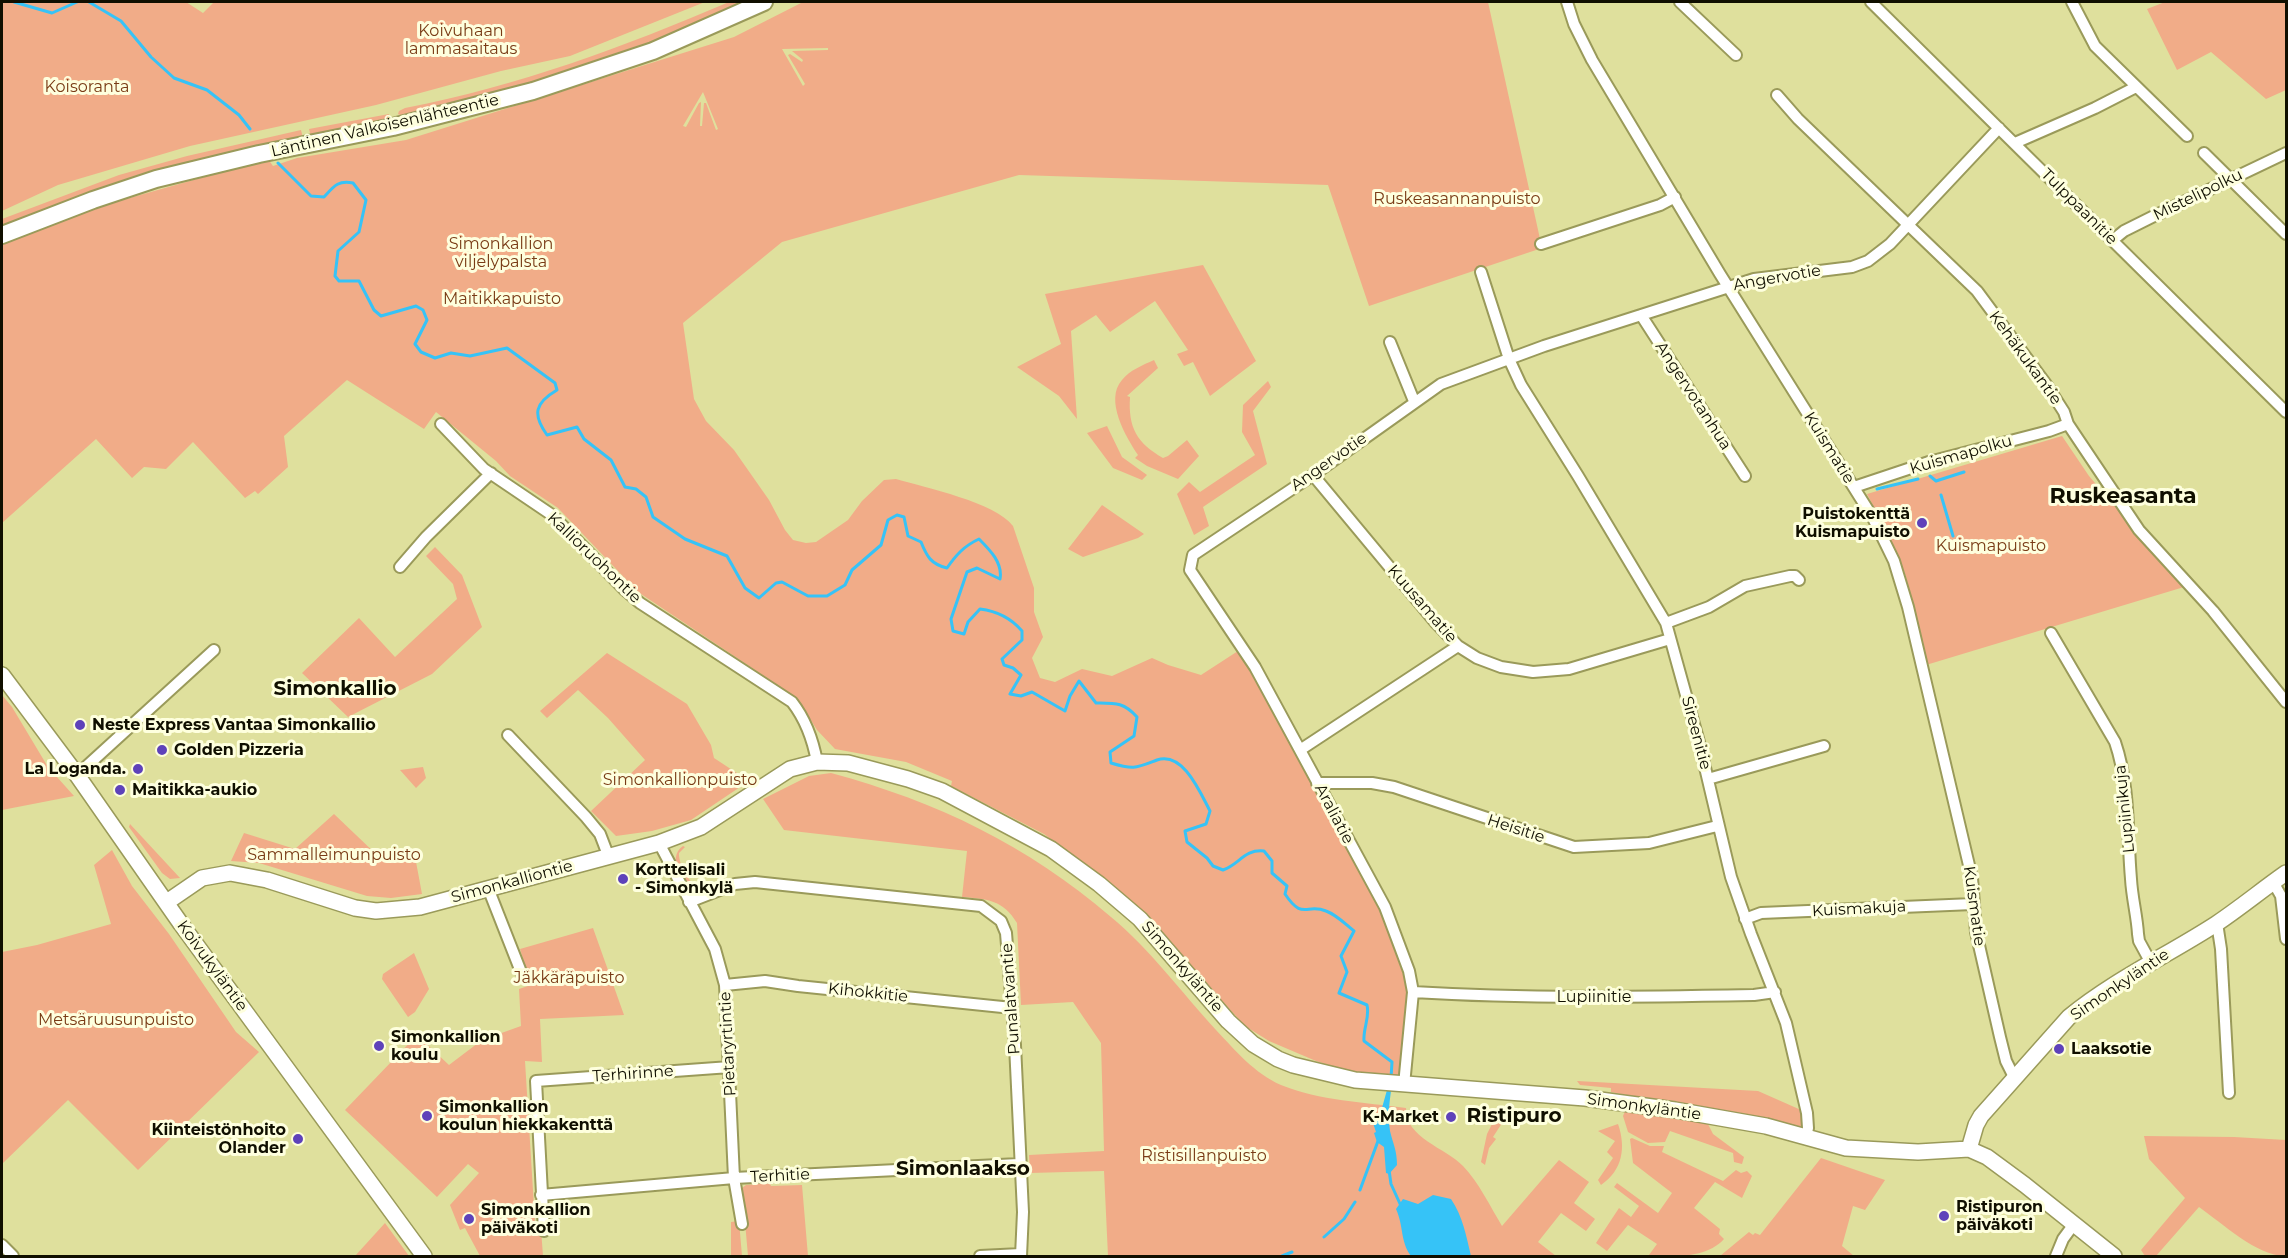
<!DOCTYPE html>
<html>
<head>
<meta charset="utf-8">
<style>
	body { margin:0 }
	#map { position:relative; width:2288px; height:1258px; overflow:hidden; background:#dfe09d; font-family:Montserrat,sans-serif }
	canvas { display:block }
	.frame { position:absolute; inset:0; border:3px solid #100f00; pointer-events:none }
</style>
</head>
<body>
<div id="map">
<canvas width="2288" height="1258"></canvas>
<div class="frame"></div>
</div>
<script>
const ctx = document.querySelector('canvas').getContext('2d');
ctx.lineJoin = 'round';
function fillPath(path, color) { ctx.fillStyle = color; ctx.fill(path, 'evenodd'); }
function strokePath(path, color, width, dash) { ctx.strokeStyle = color; ctx.lineWidth = width; ctx.lineCap = dash ? 'butt' : 'round'; ctx.setLineDash(dash || []); ctx.stroke(path); }
function label(font, color, halo, rows, align = 'center') {
  ctx.font = font + ' Montserrat,sans-serif'; ctx.lineWidth = 6; ctx.setLineDash([]); ctx.textBaseline = 'middle'; ctx.strokeStyle = halo; ctx.fillStyle = color; for (const [text, x, y, turn = 0] of rows) {
    ctx.save(); ctx.translate(x, y); ctx.rotate((+turn || 0) * Math.PI / 180); ctx.textAlign = isNaN(turn) ? turn : align; if (halo) ctx.strokeText(text, 0, 0); ctx.fillText(text, 0, 0); ctx.restore();
  }
}
fillPath(new Path2D(`
	M2,2H186L203,13L214,2H705L570,56L501,71L376,105L190,146L58,185L2,211Z
	M729,2H749L625,53L542,81L405,117L398,114L399,111L405,108C518,86 624,47 729,2Z
	M803,2H1488L1542,248L1369,306L1328,185L1019,175L782,242L683,323L694,399L706,421L734,450L769,500L785,530L793,540L806,543L816,542L848,520L862,501L884,480L896,479C926,488 995,502 1013,526L1034,588V612L1043,637L1032,658L1040,678L1055,682L1082,669L1112,676L1152,658L1168,665L1201,675L1238,651L1279,721L1320,801L1380,909L1409,991L1401,1076L1351,1072L1316,1061L1269,1041L1245,1026L1145,917L1075,857L1044,834L951,786L952,781L906,762L835,749L817,730L797,698L638,592L558,508L510,476L496,461L436,412L424,429L347,380L284,436L288,467L258,494L255,491L245,498L193,442L166,469L144,467L132,478L96,439L2,523V244L101,206L268,159L273,166L297,158L406,140L734,37ZM782,49L828,48V50L792,51L803,60L802,62L790,54L788,55L805,84L803,86ZM703,92L718,129L716,130L706,103H704L702,126H700L701,102L699,103L686,127L683,126Z
	M2165,2H2286V90L2266,99L2211,52L2177,70L2147,9Z
	M389,114L387,121L311,137L309,129Z
	M301,130L303,138L2,228V219L119,175L187,156Z
	M1203,265L1256,361L1210,396L1193,362L1184,366L1177,354L1188,350L1155,301L1110,332L1096,315L1071,331L1077,419L1059,396L1017,367L1061,344L1045,294Z
	M1154,360L1158,368L1127,396L1130,397C1128,428 1137,443 1163,458L1168,456L1187,440L1199,456L1178,479L1147,466L1135,458L1138,455C1126,437 1104,400 1122,380C1130,370 1143,365 1154,360Z
	M1268,381L1271,387L1253,411L1267,464L1203,507L1209,526L1194,535L1177,494L1189,482L1200,492L1255,455L1242,432L1243,405Z
	M1107,426L1122,457L1147,475L1142,480L1113,468L1087,433Z
	M2062,436L2089,476L2184,587L1926,665L1906,577L1898,554L1867,494Z
	M1102,505L1144,534L1138,538L1083,557L1068,549Z
	M435,547L462,575L482,627L432,674L348,717L302,673L359,618L395,657L457,599L453,584L426,556Z
	M607,653L687,704L711,745L714,758L749,781L691,820L652,831L616,836L591,811L645,760L608,718L578,690L547,718L540,711Z
	M2,695L12,707L48,767L74,796L2,810Z
	M423,767L426,778L416,788L400,770Z
	M831,773C938,802 1027,845 1111,917C1151,950 1181,992 1216,1030C1236,1051 1254,1073 1281,1085C1320,1101 1364,1102 1406,1108C1405,1138 1446,1148 1463,1166C1478,1181 1491,1208 1502,1226L1559,1160L1589,1182L1574,1203L1595,1219L1586,1231L1561,1213L1538,1242L1556,1256H1108L1104,1171L1030,1173L1029,1155L1104,1151L1101,1043L1073,1002L1021,1005L1017,923C1003,900 988,899 962,897L967,851L784,830L763,799L809,776Z
	M334,814L377,855L414,851L422,894L391,898L367,896L259,863L231,861L244,833L295,849Z
	M130,824L180,878L170,879L162,873L129,827Z
	M683,846L685,847L679,853C678,862 688,882 697,886C702,888 710,886 716,884V887L698,892C682,887 666,857 683,846Z
	M112,850L132,886L169,934L236,1032L259,1052L138,1170L68,1100L2,1164V952L37,945L111,924L94,865Z
	M593,928L624,1015L540,1019L542,1062L525,1061L535,1223L541,1229L543,1256H480L465,1228L460,1230L450,1205L479,1173L468,1164L437,1197L345,1110L417,1035L449,1065L482,1040L521,1026L519,989L531,985L520,949Z
	M414,953L429,989L415,1012L408,1017L382,979L383,974Z
	M1577,1081L1758,1091L1801,1110L1803,1125L1801,1130L1611,1092V1088L1580,1085Z
	M1626,1109L1707,1122L1713,1134L1744,1157L1742,1164L1734,1162L1733,1153L1670,1131L1665,1142L1648,1143L1628,1132L1623,1116Z
	M1499,1110L1506,1111V1117L1493,1137L1496,1139L1489,1148L1485,1165L1481,1162L1487,1134Z
	M1618,1124C1626,1147 1623,1170 1601,1185L1598,1180L1613,1158L1607,1152L1615,1141L1598,1131Z
	M2144,1136L2234,1137L2286,1140V1256C2258,1257 2222,1223 2199,1207L2156,1256H2145L2141,1250L2185,1198L2149,1159Z
	M1632,1138L1650,1146H1664L1662,1152L1723,1181L1736,1170L1741,1173L1747,1171L1752,1176L1742,1198L1715,1182L1694,1208L1720,1229L1719,1234L1724,1239C1707,1258 1675,1257 1650,1256L1649,1255L1657,1244L1628,1225L1607,1251L1596,1243L1619,1208L1631,1217L1639,1206L1614,1187L1617,1183L1658,1213L1672,1193L1633,1163L1630,1139Z
	M1821,1158L1885,1180L1865,1210L1853,1206L1842,1246L1854,1256H1720L1749,1232L1753,1235L1755,1233L1760,1235Z
	M770,1183L771,1186L802,1185L808,1256H748L742,1188L746,1185Z
	M739,1221L742,1256H731V1222Z
	M385,1223L409,1256H355Z`), '#f1ac88');
fillPath(new Path2D(`
	M1387,1090L1391,1091C1389,1105 1388,1117 1390,1131C1393,1144 1397,1150 1397,1165L1389,1174L1386,1173L1384,1147L1377,1142L1374,1133L1376,1132L1372,1120L1380,1115Z
	M1433,1195L1451,1199C1463,1217 1466,1235 1471,1256H1411C1400,1241 1404,1227 1396,1209L1403,1199L1418,1204Z`), '#36c3f7');
strokePath(new Path2D(`
	M14,2L52,13L77,2
	M89,2L121,21L151,57L174,78L207,90L239,115L250,129
	M278,163L311,196L324,197C334,186 338,180 353,183L366,200L359,232L338,251L335,276L339,281H359L374,310L381,316L416,306L423,310L427,320L415,344L421,352L435,358L451,353L470,356L507,348L555,383L557,390C535,403 532,414 547,435L577,427L584,439L611,460L625,487L636,489L646,497L653,517L685,539L727,556L745,588L759,598L776,583L782,582L808,596H827L845,585L852,570L881,545L888,520L897,515L904,517L908,536L921,542C927,557 931,564 947,568C956,555 964,546 979,539C990,550 1003,563 1000,579L977,568L967,572L951,619L953,631L964,634L968,622L980,609C996,611 1011,618 1022,631V640L1002,659L1004,665L1013,668L1021,675L1010,694L1021,696L1032,692L1065,711L1070,696L1079,681L1096,703C1115,703 1124,702 1137,717L1134,736L1110,752L1111,763C1134,770 1136,768 1157,760C1183,751 1200,792 1210,811L1206,824L1185,831L1187,842L1207,858L1213,866L1223,870C1240,864 1244,849 1264,851L1272,861V873L1287,886L1285,894C1303,921 1306,903 1326,911C1337,915 1345,924 1354,931L1341,956L1347,972L1339,993L1367,1005C1370,1018 1363,1028 1364,1041L1392,1062L1391,1078
	M1930,476L1936,481L1964,472
	M1877,489L1918,479
	M1941,495L1953,536
	M1389,1170L1391,1184L1401,1206
	M1360,1190L1378,1141
	M1324,1237L1344,1219L1355,1202
	M1282,1256L1292,1252`), '#36c3f7', 3);
const minor = new Path2D(`
	M1567,2L1574,24L1592,60L1720,274L1873,518L1894,561L1908,607L1972,878L1976,932L2000,1037L2006,1061L2014,1077
	M1680,2L1736,55
	M1871,2L2286,412
	M2072,2L2095,46L2187,136
	M1777,95L1798,119L1977,291L2048,387L2064,412L2068,424L2078,439L2139,530L2213,611L2286,702
	M2015,143L2095,108L2136,87
	M2204,153L2286,234
	M2113,240L2124,231L2152,217L2286,153
	M1541,244L1660,205L1675,197
	M1481,272L1509,359L1521,385L1578,476L1666,623L1699,742L1731,877L1751,934L1786,1023L1807,1113L1808,1128L1806,1137
	M1641,315L1745,476
	M1390,342L1414,401
	M441,424L484,469L552,515L625,590L640,603L792,702C806,720 813,740 817,762
	M1313,475L1436,623L1458,646L1477,658L1501,667L1533,672L1569,669L1670,639
	M1854,487L1929,462L2049,431L2068,424
	M400,567L426,537L491,473
	M1666,623L1709,607L1745,586L1790,576H1795L1799,580
	M2051,633L2115,742C2130,786 2127,833 2131,879C2132,898 2137,916 2138,934L2139,941L2151,963
	M508,735L586,817L600,834L608,855
	M1300,750L1458,646
	M77,775L214,650
	M1708,779L1824,746
	M1317,783H1372L1394,787L1574,847L1649,843L1717,826
	M659,843L715,949L725,985L734,1178L742,1224
	M2273,882L2281,896L2286,939
	M488,888L523,977
	M689,902L735,884L755,882L981,906L1001,921L1006,933L1015,1045L1023,1212L1021,1256
	M1745,919L1761,913L1973,904
	M2217,923L2221,949L2229,1093
	M725,985L765,981L798,986L1012,1008
	M1413,992C1527,999 1640,997 1754,995L1775,992
	M1404,1085L1413,992L1409,971L1385,907L1255,667L1190,570L1193,555L1313,475L1441,384L1544,346L1754,279L1852,267L1868,261L1890,244L1999,128
	M541,1195L734,1178L1019,1164
	M544,1231L536,1081L730,1067
	M2,1245L13,1256
	M980,1256L1021,1254
	M2056,1256L2063,1239L2074,1224`);
const secondary = new Path2D(`
	M2,675L77,775L181,924L424,1256
	M167,902L202,878L230,873L267,880L355,908L376,911L420,907L659,843L701,827L790,769L817,762L848,763L908,779L942,791L1051,849L1099,884L1140,919L1228,1021L1253,1044L1278,1059L1293,1065L1355,1080L1585,1098L1675,1110L1766,1126L1846,1148L1918,1152L1969,1149L1987,1157L2025,1185L2114,1256
	M1969,1149L1976,1125L1981,1116L2069,1017C2114,980 2168,955 2216,924C2240,908 2263,889 2286,873`);
const primary = new Path2D(`
	M2,235L93,200L156,179L259,154L393,127L533,91L653,51L764,2`);
strokePath(minor, '#9a9a5a', 14);
strokePath(secondary, '#9a9a5a', 18);
strokePath(primary, '#9a9a5a', 20);
strokePath(minor, '#fff', 10);
strokePath(secondary, '#fff', 15);
strokePath(primary, '#fff', 16);
for (const [x, y, r, color] of [
	[1922,523,6,"#5e42ba"],
	[80,725,6,"#5e42ba"],
	[162,750,6,"#5e42ba"],
	[138,769,6,"#5e42ba"],
	[120,790,6,"#5e42ba"],
	[623,879,6,"#5e42ba"],
	[379,1046,6,"#5e42ba"],
	[2059,1049,6,"#5e42ba"],
	[427,1116,6,"#5e42ba"],
	[1451,1117,6,"#5e42ba"],
	[298,1139,6,"#5e42ba"],
	[1944,1216,6,"#5e42ba"],
	[469,1219,6,"#5e42ba"]
]) { const dot = new Path2D(); dot.arc(x, y, r, 0, 2 * Math.PI); ctx.fillStyle = color; ctx.fill(dot); strokePath(dot, '#feffde', 2); }
label('16px', '#793b15', '#feffde', [
	["Koivuhaan",461,31],
	["lammasaitaus",461,49],
	["Koisoranta",87,87],
	["Ruskeasannanpuisto",1457,199],
	["Simonkallion",501,244],
	["viljelypalsta",501,262],
	["Maitikkapuisto",502,299],
	["Kuismapuisto",1991,546],
	["Simonkallionpuisto",680,780],
	["Sammalleimunpuisto",334,855],
	["Jäkkäräpuisto",569,978],
	["Metsäruusunpuisto",116,1020],
	["Ristisillanpuisto",1204,1156]
]);
label('16px', '#100f00', '#feffde', [
	["Läntinen Valkoisenlähteentie",385,126,-13],
	["Mistelipolku",2198,195,-26],
	["Tulppaanitie",2079,207,45],
	["Angervotie",1777,278,-10],
	["Kehäkukantie",2025,358,54],
	["Angervotanhua",1693,396,57],
	["Kuismatie",1829,448,58],
	["Kuismapolku",1961,455,-16],
	["Angervotie",1329,462,-35],
	["Kallioruohontie",594,558,44],
	["Kuusamatie",1422,604,49],
	["Sireenitie",1696,733,75],
	["Lupiinikuja",2125,809,-96],
	["Araliatie",1334,814,62],
	["Heisitie",1516,829,18],
	["Simonkalliontie",512,882,-15],
	["Kuismatie",1974,906,82],
	["Kuismakuja",1859,909,-3],
	["Koivukyläntie",212,966,54],
	["Simonkyläntie",1182,967,49],
	["Simonkyläntie",2120,985,-34],
	["Kihokkitie",868,993,6],
	["Lupiinitie",1594,997],
	["Punalatvantie",1011,999,-94],
	["Pietaryrtintie",728,1044,-93],
	["Terhirinne",633,1074,-4],
	["Simonkyläntie",1644,1107,8],
	["Terhitie",780,1176,-3]
]);
label('bold 16px', '#100f00', '#feffde', [
	["Puistokenttä",1910,514,"right"],
	["Kuismapuisto",1910,532,"right"],
	["Neste Express Vantaa Simonkallio",92,725],
	["Golden Pizzeria",174,750],
	["La Loganda.",126,769,"right"],
	["Maitikka-aukio",132,790],
	["Korttelisali",635,870],
	["- Simonkylä",635,888],
	["Simonkallion",391,1037],
	["koulu",391,1055],
	["Laaksotie",2071,1049],
	["Simonkallion",439,1107],
	["koulun hiekkakenttä",439,1125],
	["K-Market",1439,1117,"right"],
	["Kiinteistönhoito",286,1130,"right"],
	["Olander",286,1148,"right"],
	["Ristipuron",1956,1207],
	["päiväkoti",1956,1225],
	["Simonkallion",481,1210],
	["päiväkoti",481,1228]
], 'left');
label('bold 20px', '#100f00', '#feffde', [
	["Simonkallio",335,689],
	["Ristipuro",1514,1116],
	["Simonlaakso",963,1169]
]);
label('bold 22px', '#100f00', '#feffde', [
	["Ruskeasanta",2123,497]
]);
</script>
</body>
</html>
